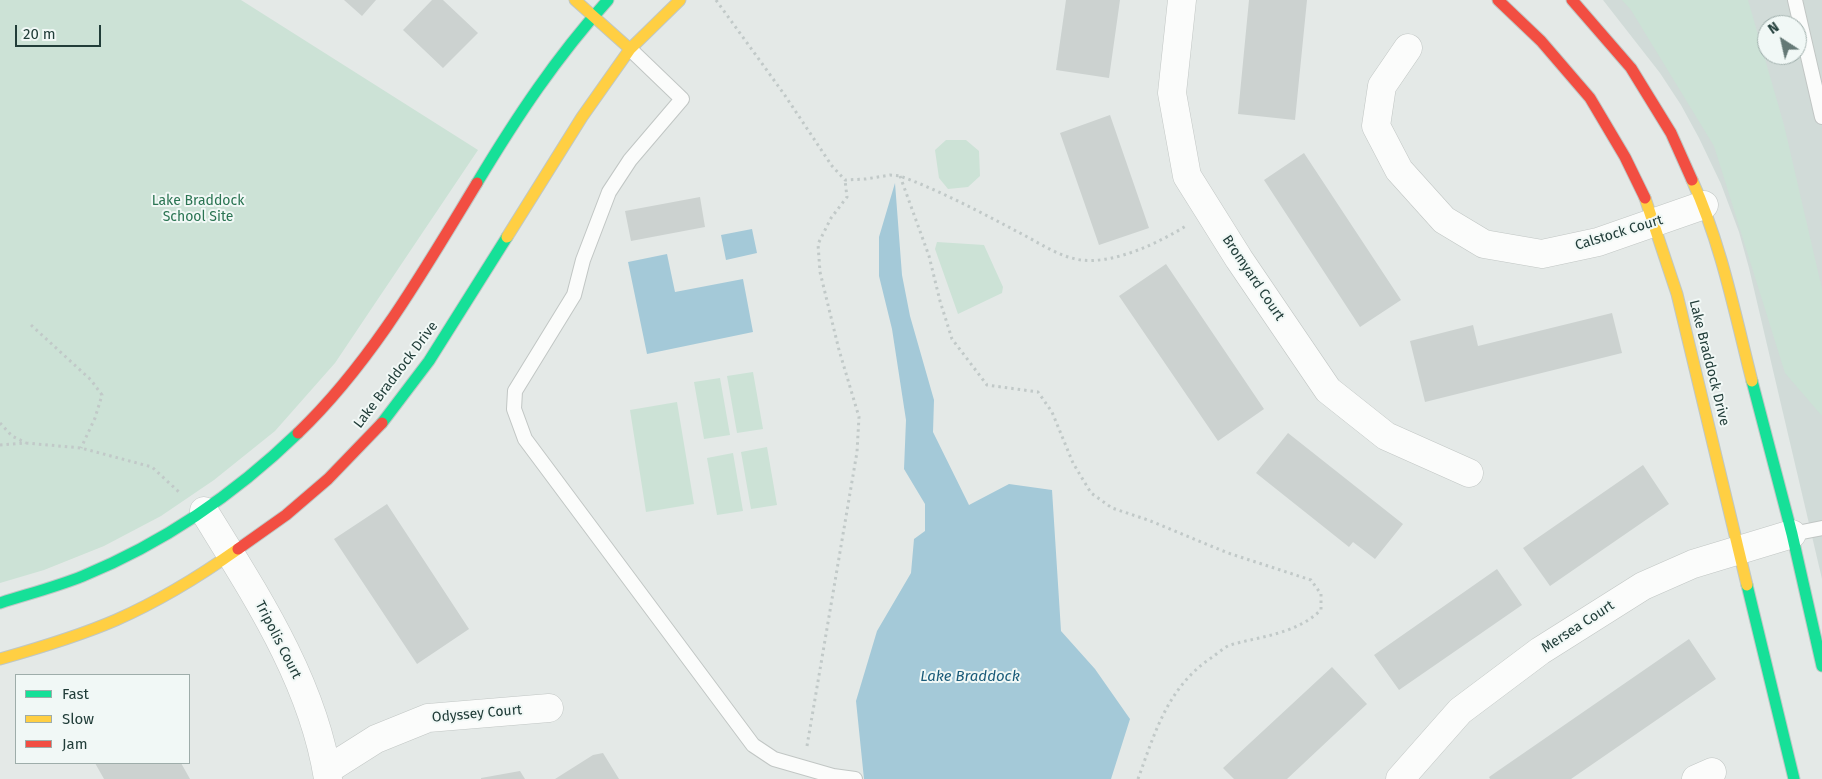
<!DOCTYPE html>
<html>
<head>
<meta charset="utf-8">
<style>
	body { margin:0 }
	#map { position:relative; width:1822px; height:779px; overflow:hidden; background:#e4e9e7; font-family:"Fira Sans",sans-serif }
	canvas { display:block }
	.legend { position:absolute; left:15px; top:674px; width:175px; height:90px; box-sizing:border-box; background:#f1f8f6; border:1px solid #9eadaa; margin:0; padding:6px 9px; list-style:none; font-size:15px; color:#213d39 }
	.legend li { display:flex; align-items:center; gap:10px; height:25px }
	.legend b { width:25px; border:1px solid #9eadaa }
	.north { position:absolute; left:1757px; top:15px; width:50px; height:50px; box-sizing:border-box; background:#f1f8f6; border:1px solid #9eadaa; border-radius:50%; rotate:325deg; font-size:14px; font-weight:700; line-height:20px; text-align:center; color:#213d39 }
	.north::after { content:''; display:block; margin:auto; width:18px; height:22px; background:#657976; clip-path:polygon(50% 0,100% 100%,50% 72%,0 100%) }
	.scale { position:absolute; left:15px; top:25px; width:86px; height:22px; box-sizing:border-box; border:2px solid #213d39; border-top:0; padding-left:6px; font-size:15px; line-height:18px; white-space:nowrap; color:#213d39; -webkit-text-stroke:4px #f1f8f6; paint-order:stroke }
</style>
</head>
<body>
<div id="map">
<canvas width="1822" height="779"></canvas>
<ul class="legend">
<li><b style="height:6px;background:#16e098"></b>Fast</li>
<li><b style="height:6px;background:#ffcf43"></b>Slow</li>
<li><b style="height:6px;background:#f24e42"></b>Jam</li>
</ul>
<div class="north">N</div>
<div class="scale">20 m</div>
</div>
<script>
const ctx = document.querySelector('canvas').getContext('2d');
ctx.lineJoin = 'round';
function fillPath(path, color) { ctx.fillStyle = color; ctx.fill(path, 'evenodd'); }
function strokePath(path, color, width, dash) { ctx.strokeStyle = color; ctx.lineWidth = width; ctx.lineCap = dash ? 'butt' : 'round'; ctx.setLineDash(dash || []); ctx.stroke(path); }
function label(font, color, halo, rows, align = 'center') {
  ctx.font = font + ' "Fira Sans",sans-serif'; ctx.lineWidth = 4; ctx.setLineDash([]); ctx.textBaseline = 'middle'; ctx.strokeStyle = halo; ctx.fillStyle = color; for (const [text, x, y, turn = 0] of rows) {
    ctx.save(); ctx.translate(x, y); ctx.rotate((+turn || 0) * Math.PI / 180); ctx.textAlign = isNaN(turn) ? turn : align; if (halo) ctx.strokeText(text, 0, 0); ctx.fillText(text, 0, 0); ctx.restore();
  }
}
fillPath(new Path2D(`
	M1603,0H1822V579L1749,268L1739,232L1721,184L1699,138L1681,105L1660,73ZM1767,25H1797V55H1767Z`), '#d1dbd8');
fillPath(new Path2D(`
	M0,0H241L478,150L335,363L275,431L214,480L161,516L104,546L44,570L0,583Z
	M1622,0H1748L1784,125L1822,289V416L1785,373L1714,146L1631,10Z
	M946,140H966L979,151L980,176L968,187L948,189L939,178L935,150Z
	M937,242L984,245L1003,287L1002,293L958,314L935,249Z
	M753,372L763,429L737,433L727,376Z
	M720,378L730,435L704,439L694,382Z
	M677,402L694,504L646,512L630,410Z
	M767,447L777,505L751,509L741,452Z
	M733,453L743,511L717,515L707,458Z`), '#cce2d6');
fillPath(new Path2D(`
	M895,183L902,275L910,316L934,400L933,432L969,505L1009,484L1052,490L1061,631L1095,669L1130,719L1111,779H864L856,701L877,631L911,573L914,539L925,531V504L904,469L906,420L892,329L879,276V237Z
	M752,229L757,253L726,260L721,235Z
	M667,254L675,292L743,279L753,332L647,354L628,262Z`), '#a4c9d8');
fillPath(new Path2D(`
	M344,0H376L362,16Z
	M432,0H443L478,33L443,68L403,30Z
	M1066,0H1120L1109,78L1056,70Z
	M1249,0H1307L1295,120L1238,114Z
	M1110,115L1149,228L1099,245L1060,133Z
	M1304,153L1401,300L1360,327L1264,180Z
	M700,197L705,227L631,241L625,211Z
	M1166,264L1264,409L1218,441L1119,296Z
	M1612,313L1622,353L1425,402L1410,341L1473,325L1478,346Z
	M1288,433L1403,524L1375,559L1353,542L1349,547L1256,473Z
	M1643,465L1669,504L1550,586L1523,548Z
	M387,504L469,629L417,664L334,539Z
	M1497,569L1522,605L1399,690L1374,655Z
	M1689,639L1716,679L1571,779H1490L1489,777Z
	M1332,667L1367,704L1287,779H1234L1223,768Z
	M603,753L619,779H555L593,755Z
	M95,763H181L190,779H104Z
	M520,771L525,779H481V778Z`), '#ccd2d0');
const lane = new Path2D(`
	M1795,0L1822,117
	M630,49L682,99L630,160L609,192L583,260L574,295L515,391L514,409L525,439L753,745L774,759L833,776L855,779
	M1792,534L1822,528`);
const street = new Path2D(`
	M1182,0L1172,93L1187,176L1239,259L1328,390L1386,436L1469,473
	M1408,48L1382,86L1376,126L1399,170L1444,220L1484,244L1542,254L1598,242L1704,205
	M204,511C255,594 313,681 328,779
	M327,770L376,739L428,718L549,708
	M1400,779L1460,711L1540,651L1643,586L1693,564L1792,534
	M1696,779L1712,772`);
const fast = new Path2D(`
	M477,183C516,118 557,56 608,0
	M1752,381L1792,534L1822,666
	M382,423L429,361L507,237
	M1747,585L1794,779
	M0,603C28,594 56,587 83,576C163,543 236,493 298,433`);
const slow = new Path2D(`
	M575,0L630,49
	M1692,180C1721,243 1735,314 1752,381
	M1645,198L1677,294L1747,585
	M507,237L582,117L630,49L680,0
	M0,659C39,648 79,636 116,620C159,601 200,576 238,549`);
const jam = new Path2D(`
	M1498,0L1541,41L1590,98L1625,157L1645,198
	M1572,0L1631,68L1671,133L1692,180
	M298,433C372,362 424,270 477,183
	M238,549L286,515L328,479L382,423`);
strokePath(lane, '#c1c6c4', 16);
strokePath(street, '#c1c6c4', 29);
strokePath(fast, '#bfc7c5', 13);
strokePath(slow, '#bfc7c5', 13);
strokePath(jam, '#bfc7c5', 13);
strokePath(new Path2D(`
	M716,0L784,94L832,166L845,180L866,179L890,175L900,176C941,191 980,212 1018,232C1038,242 1059,257 1081,260C1115,264 1158,243 1186,226
	M900,176L929,256L940,301L952,339L987,385L1038,392L1052,412L1073,463L1091,493L1112,508L1148,520L1228,553L1311,580L1321,594V610C1296,634 1262,636 1230,645C1223,648 1217,654 1211,658C1168,687 1155,732 1138,779
	M31,325L91,380L102,395L95,418L81,448
	M0,423L12,436L26,443
	M0,445L26,443L81,448L152,467L180,493
	M807,746L857,452L859,417L839,350L820,272L818,244L831,218L847,197L845,180`), '#c1c9c8', 3, [2.5, 4]);
strokePath(lane, '#fbfcfb', 14);
strokePath(street, '#fbfcfb', 28);
strokePath(fast, '#16e098', 11);
strokePath(slow, '#ffcf43', 11);
strokePath(jam, '#f24e42', 11);
label('14px', '#2a7452', '#f1f8f6', [
	["Lake Braddock",198,201],
	["School Site",198,217]
]);
label('14px', '#213d39', '#f1f8f6', [
	["Calstock Court",1619,233,-17],
	["Bromyard Court",1253,278,56],
	["Lake Braddock Drive",1709,363,76],
	["Lake Braddock Drive",396,375,-53],
	["Mersea Court",1578,627,-33],
	["Tripolis Court",278,640,63],
	["Odyssey Court",477,714,-5]
]);
label('italic 15px', '#1a5b79', '#f1f8f6', [
	["Lake Braddock",970,677]
]);
</script>
</body>
</html>
